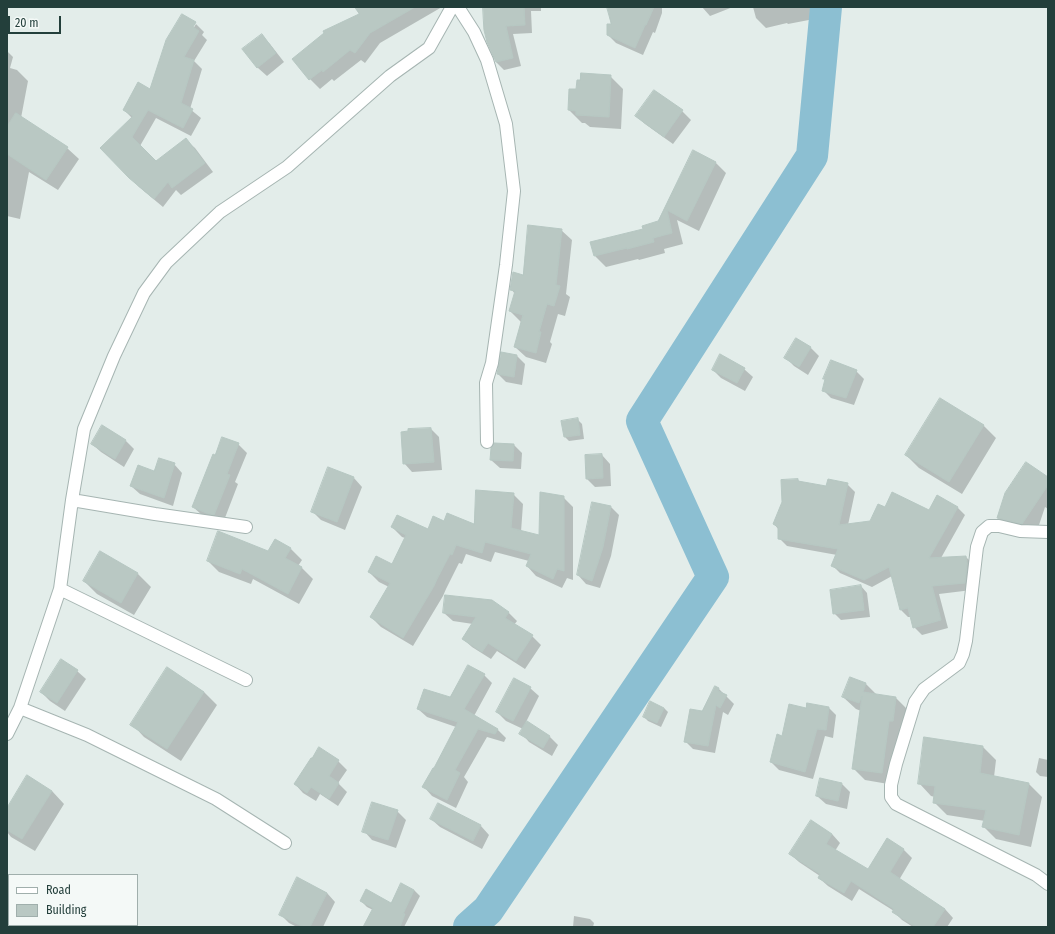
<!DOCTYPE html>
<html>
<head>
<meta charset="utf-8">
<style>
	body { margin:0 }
	#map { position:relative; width:1055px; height:934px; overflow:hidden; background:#e3edea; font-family:"Fira Sans Condensed",sans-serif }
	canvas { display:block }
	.frame { position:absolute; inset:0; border:8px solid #233f3b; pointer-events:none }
	.legend { position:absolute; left:8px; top:874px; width:130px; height:52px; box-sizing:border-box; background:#f4f9f7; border:1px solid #a0afac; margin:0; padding:5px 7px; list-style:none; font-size:12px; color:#233f3b }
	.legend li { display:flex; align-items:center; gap:8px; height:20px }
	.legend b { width:20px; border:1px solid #a0afac }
	.scale { position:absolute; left:8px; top:16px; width:53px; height:18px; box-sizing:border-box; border:2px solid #233f3b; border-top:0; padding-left:5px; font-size:12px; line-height:14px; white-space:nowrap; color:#233f3b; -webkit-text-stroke:3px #f4f9f7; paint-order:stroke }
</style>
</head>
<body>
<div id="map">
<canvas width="1055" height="934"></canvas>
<div class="frame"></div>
<ul class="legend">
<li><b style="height:5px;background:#fff"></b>Road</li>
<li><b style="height:11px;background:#b9c8c3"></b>Building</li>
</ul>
<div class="scale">20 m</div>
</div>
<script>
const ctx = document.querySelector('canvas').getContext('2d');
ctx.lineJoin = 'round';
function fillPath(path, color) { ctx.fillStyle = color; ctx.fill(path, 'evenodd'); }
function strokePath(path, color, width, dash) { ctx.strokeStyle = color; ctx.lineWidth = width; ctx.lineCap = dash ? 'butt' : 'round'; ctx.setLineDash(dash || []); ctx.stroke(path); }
fillPath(new Path2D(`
	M356,7H442L380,43L365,63L361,60L334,81L332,79L320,89L310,79L293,59L360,14Z
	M484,7H541V11H531L532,33L513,34L521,66L504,70L496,62Z
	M608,7H662V13L655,33L653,32L643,55L616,43L608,35L612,25Z
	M702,7H733L710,16Z
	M753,7H812L814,19L788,24L787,23L766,28L756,18Z
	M182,15L196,24H194L190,31L191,32L196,24L204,32L202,35L207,40L194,61L202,69L190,109L201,118L191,136L156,118L140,146L156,162L186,140L195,148L213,172L181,195L176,190L163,207L139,187L101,148L132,118L124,110L139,84L151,91L167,40Z
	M262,36L270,44L284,62L267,76L258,68L244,50Z
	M7,51L13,57L10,68L17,70L28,81L21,118L67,148L79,159L58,190L29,172L20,219L7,216Z
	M610,76L623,89L621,129L590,127L585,123H582L569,110L577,90Z
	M682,111L691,120L673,144L645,124L636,116Z
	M693,152L715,162L726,173L699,231L677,220L683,244L664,249L665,253L639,260L638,259L606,267L595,256L659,222Z
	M561,230L572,240L566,294L570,297L565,316L558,314L550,342L552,344L546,363L526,357L515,347L521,322L510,311L515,294L511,289L524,277Z
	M810,347L819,356L808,375L794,366L786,358Z
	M517,356L525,364L522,385L506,382L498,374Z
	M744,369L753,377L745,391L721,378L713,370Z
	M856,371L864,379L854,405L831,398L823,390L826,380L825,379Z
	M578,420L582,424L584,439L569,441L565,437L562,422Z
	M983,425L996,438L962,494L919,468L906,455Z
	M103,427L126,441L134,449L124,467L101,452L92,444Z
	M431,429L439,437L442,470L412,472L404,463Z
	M238,444L247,453L235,482L238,484L223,523L202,515L193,507L216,456Z
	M513,444L522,453L521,469L500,468L491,460Z
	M602,455L610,464L611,486L595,487L587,479Z
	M174,464L182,473L173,506L140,494L131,486L154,472Z
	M354,478L362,487L345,530L321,520L312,511Z
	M1048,478V509L1045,507L1037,531L1006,526L998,518Z
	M798,480L800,482L827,488L847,484L855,492L848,525L871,522L885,508L929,511L938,496L958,508L965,515L941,558L966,557L973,564L972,590L939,594L948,628L922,635L914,627L912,617H908L901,610L892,576L872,587L840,573L832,565L837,555L787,546L779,538V530L774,524Z
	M513,494L523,504L521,532L540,536L563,497L573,507V580L567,578L562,588L536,576L527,566L529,561L495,552L491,562L466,554L462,564L459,563L446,589L443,596L413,646L381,627L371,617L389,587L379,582L369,572L392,565L405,538L402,537L392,527L428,530L444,522L475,526Z
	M611,507L619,515L611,556L600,588L586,584L578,575Z
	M291,549L302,560L298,566L302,568L313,579L299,604L253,579L251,584L219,572L208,561Z
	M100,552L138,574L151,587L134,615L97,594L84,581Z
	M861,586L867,593L870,617L841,620L834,613Z
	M508,612L517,621L514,625L532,636L541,645L525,669L497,651L491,659L472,647L463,639L473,624L453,621L444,613Z
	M61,661L77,671L86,679L65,711L50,701L41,692Z
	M168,669L204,692L217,705L181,761L144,737L132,724Z
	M484,675L492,683L474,716L497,729L506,738L504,742L487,737L464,777L468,782L456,808L432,796L424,787L434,769L456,727L427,717L418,709L450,698Z
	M850,678L866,684L878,696L896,698L908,710L894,785L865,780L853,768L861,711L856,709L843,697Z
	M530,688L539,696L526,722L550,737L558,745L552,756L529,742L521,733L523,729L506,721L497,712Z
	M718,688L734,704L728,715L723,712L715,753L693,749L685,741Z
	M828,707L836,715L833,738L825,736L813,779L779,770L771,762L783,737L806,709Z
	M664,708L668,712L661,727L648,721L644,717Z
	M924,738L983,747L996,760L994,777L1029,784L1042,797L1031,847L996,839L983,826L985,821L947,815L934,802L935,797L931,796L919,783Z
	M1039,758L1048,760V777L1040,776L1036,772Z
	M338,761L347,770L338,783L347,792L338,806L320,794L316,801L303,793L295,784Z
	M821,779L842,784L850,792L847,809L826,804L817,796Z
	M52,791L64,804L35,851L11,837L7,832V810Z
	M439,804L481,826L489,835L482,849L440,827L431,819Z
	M397,811L406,820L396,848L372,840L364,831Z
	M832,834L840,843L835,851L868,870L887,840L904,850L912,858L899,880L945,909L953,918L947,927H913L902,920L894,912V911L859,889L852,901L828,886L819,878L820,876L799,862L790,854Z
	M298,879L327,893L335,902L323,927H297L289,923L280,914Z
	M414,890L420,896L404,927H402L391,923L389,927H364L373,910L367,907L361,901L392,904Z
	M574,916L590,919L594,923L593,927H573Z`), '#0003');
strokePath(new Path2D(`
	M469,927L488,910L713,577L642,421L812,156L826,7`), '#8cbfd2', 32);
const building = new Path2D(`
	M355,7H415L370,33L355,53L350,50L323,72L322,70L309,80L292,59L324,33L323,31L359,14Z
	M483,7H524L525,25L506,26L513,58L496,62L487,42L484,30Z
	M607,7H654L646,25H645L635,48L607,35V24H611Z
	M182,14L196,22L193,27L199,31L184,57L194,60L181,103L193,109L183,128L148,110L132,137L156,161L186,138L205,163L172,188L168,182L154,199L129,178L100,148L133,116L123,110L138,82L150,89L166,40Z
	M262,34L276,53L257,68L242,49Z
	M581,73L611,75L609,117L576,115V111L568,110L569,89H576L577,80H580Z
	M654,90L683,110L664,137L635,116Z
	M16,113L68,147L46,180L7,154V127Z
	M693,150L716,162L687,221L667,210L672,233L653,238L654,242L627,249V248L594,256L590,242L643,229L642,226L658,221Z
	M528,225L562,229L556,285L560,286L554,306L547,304L539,332H541L536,353L514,347L523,315L509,311L515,291L510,290L513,272L523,275Z
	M796,338L811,347L799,367L784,358Z
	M501,352L517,355L514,377L497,374L499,364Z
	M720,354L745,368L737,383L712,370Z
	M831,360L857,370L846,398L822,391L825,379H823Z
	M940,398L984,425L949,482L905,455Z
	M578,418L580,435L564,437L561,421Z
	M102,425L126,440L115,459L91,444Z
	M431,428L434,462L403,464L401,432L408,431V429Z
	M222,437L239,443L227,474L230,475L214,515L209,514L192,507L213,454L215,455Z
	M494,443L514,444L513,461L490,460L491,448L493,446Z
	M602,454L603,478L586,479L585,455Z
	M159,458L175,463L164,498L130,486L138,465L154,471Z
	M1026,462L1048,477V485L1022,524L997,518L1005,493Z
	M328,467L354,477L337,522L311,512Z
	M798,479V481L826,486L828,479L848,483L839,525L870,521L878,504L885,507L892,492L929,510L937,495L958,507L929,558L966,556L967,564L965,583L932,586L941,620L913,628L908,608L900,610L889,567L864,580L831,566L838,549L778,539V527L773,524L782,502L781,480Z
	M476,490L514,493L511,528L539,535L540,492L564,496V571L557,569L553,579L526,566L531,554L485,542L482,553L456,545L452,555L450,554L437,579L434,586L403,638L370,617L390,583L368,572L376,556L392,564L406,535L391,527L397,515L428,529L433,516L444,521L447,513L474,524Z
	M592,502L611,506L603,547L592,581L577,575Z
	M218,531L268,551L275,539L291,548L285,558L302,567L288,594L242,569L240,574L207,561Z
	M100,551L138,573L121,603L83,581Z
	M861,585L864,610L833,614L830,590Z
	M445,595L492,600L509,612L505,618L533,635L516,661L488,643L482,652L462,639L476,617L443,613Z
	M61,659L78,670L57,703L40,692Z
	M468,665L485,674L464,709L498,729L495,734L478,729L455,770L460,773L447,800L422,787L433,768H434L458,722L417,709L424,689L450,697Z
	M167,667L204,692L167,749L130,725Z
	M850,677L866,683L863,692L896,697L893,721H889L882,773L852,769L862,696L859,703L842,697Z
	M514,678L531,687L513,721L496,712Z
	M715,686L719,688L718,691L727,695L720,708L716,705L708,746L684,742L690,709L702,711Z
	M650,701L664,708L657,723L643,717Z
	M807,703L829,707L826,730L817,729L805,772L770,762L777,734L782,736L789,704L806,708Z
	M527,721L550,736L543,748L519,734Z
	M924,737L983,746L980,773L1029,783L1019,835L982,827L986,810L933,803L935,786L918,784Z
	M319,747L339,760L329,776L339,783L329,799L311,787L307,793L294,784L311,758H312Z
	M27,775L52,791L22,839L7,830V808Z
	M820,778L842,783L838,801L816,796Z
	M372,802L398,810L388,840L362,832Z
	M438,803L481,825L473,841L430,819Z
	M811,820L832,834L826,844L868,869L887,838L904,849L890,872L945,909L933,927H916L892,912L894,909L851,881L844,893L818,878L820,874L789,854Z
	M297,877L327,893L310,927H304L279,915Z
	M401,883L414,890L403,914H405L400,927H363L373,908L360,901L366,889L391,903Z`);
fillPath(building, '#b9c8c3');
strokePath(building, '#b6c7c2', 1);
const minor = new Path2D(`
	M458,7L474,32L487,60L506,124L514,191L506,265L492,363L486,383L487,442
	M72,500L155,514L246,527
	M1048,532L1020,531L999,526H989L982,532L977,547L966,641L963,654L959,663L924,689L915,702L896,764L891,785V797L896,804L1036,875L1048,884
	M60,589L246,680
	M20,708L87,735L216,799L285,843
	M7,734L20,708L60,589L72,500L84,429L114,356L144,293L166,263L220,212L287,167L390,76L429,48L452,7`);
strokePath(minor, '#a6b5b2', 14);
strokePath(minor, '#fff', 12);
</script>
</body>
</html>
